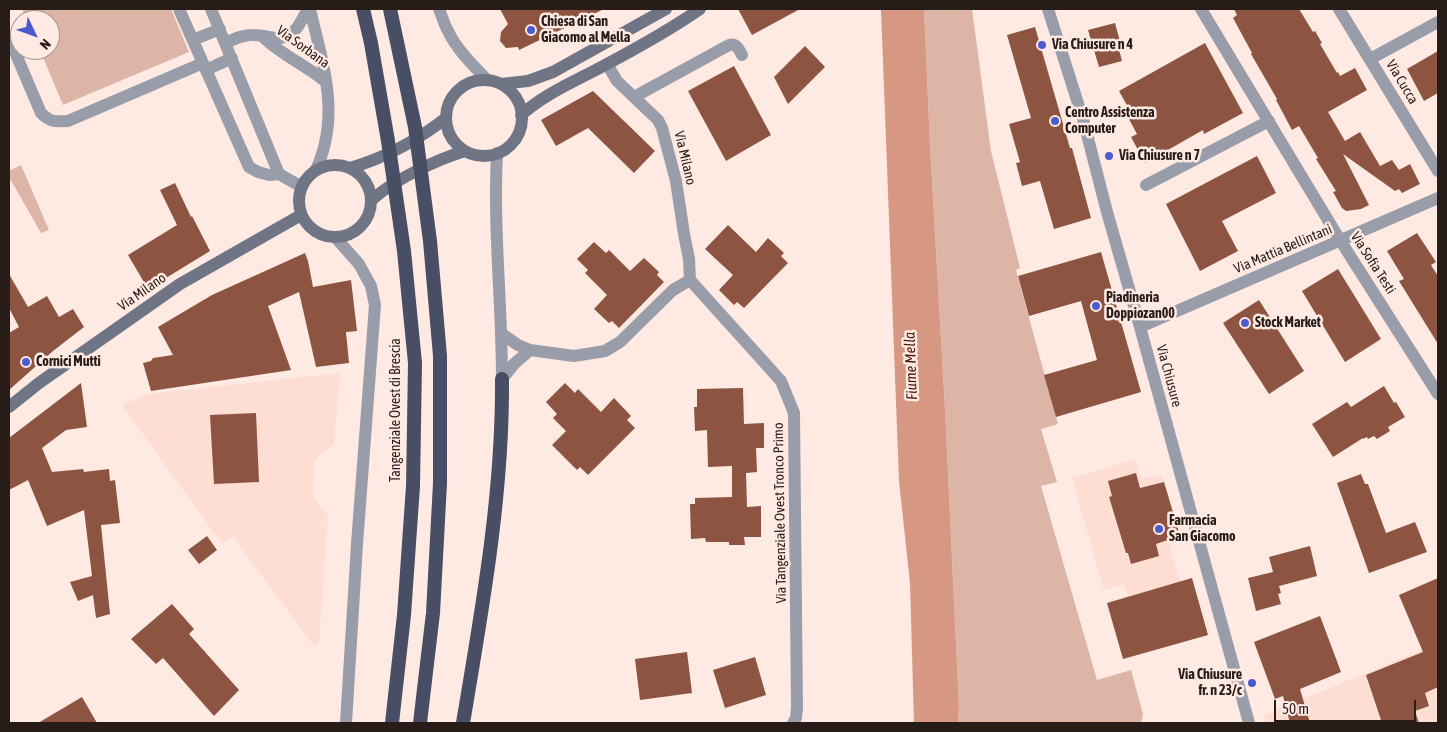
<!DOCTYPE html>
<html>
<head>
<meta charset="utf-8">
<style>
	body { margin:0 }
	#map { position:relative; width:1447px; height:732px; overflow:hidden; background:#feeae3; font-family:"Asap Condensed",sans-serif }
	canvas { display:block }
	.frame { position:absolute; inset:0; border:10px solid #281c18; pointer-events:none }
	.north { position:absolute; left:10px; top:10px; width:50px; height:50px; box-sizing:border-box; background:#feeae3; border:1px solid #a89892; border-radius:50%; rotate:132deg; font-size:14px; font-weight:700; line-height:20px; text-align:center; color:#281c18 }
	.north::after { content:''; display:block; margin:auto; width:18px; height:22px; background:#4c5acf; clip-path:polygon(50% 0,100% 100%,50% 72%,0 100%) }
	.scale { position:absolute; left:1274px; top:700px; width:142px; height:22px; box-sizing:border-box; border:2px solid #281c18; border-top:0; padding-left:6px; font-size:15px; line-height:18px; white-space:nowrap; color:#281c18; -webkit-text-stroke:4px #feeae3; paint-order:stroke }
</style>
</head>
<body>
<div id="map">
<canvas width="1447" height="732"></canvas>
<div class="frame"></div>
<div class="north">N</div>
<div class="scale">50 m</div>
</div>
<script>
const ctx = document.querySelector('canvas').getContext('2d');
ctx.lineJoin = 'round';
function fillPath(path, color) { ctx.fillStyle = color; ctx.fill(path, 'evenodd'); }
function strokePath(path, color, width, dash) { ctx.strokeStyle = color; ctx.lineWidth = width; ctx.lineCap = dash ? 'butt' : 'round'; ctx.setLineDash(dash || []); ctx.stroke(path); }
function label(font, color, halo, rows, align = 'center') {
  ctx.font = font + ' "Asap Condensed",sans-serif'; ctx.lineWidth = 5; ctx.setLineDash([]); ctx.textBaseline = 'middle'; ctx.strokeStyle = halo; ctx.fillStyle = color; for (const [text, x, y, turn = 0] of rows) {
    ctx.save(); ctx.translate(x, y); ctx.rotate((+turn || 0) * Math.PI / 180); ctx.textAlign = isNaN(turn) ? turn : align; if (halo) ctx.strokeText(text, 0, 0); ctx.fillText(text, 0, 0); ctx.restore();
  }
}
fillPath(new Path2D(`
	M340,373L334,444L314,461L313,497L328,516L319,642L314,646L233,537L222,544L122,405L147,394Z
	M1135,459L1141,479L1162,475L1180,536L1168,539L1176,569L1180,581L1192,578L1208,635L1123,659L1107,603L1128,596L1124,584L1104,590L1072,478Z
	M1438,643V723H1264L1263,716Z`), '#feddd2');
fillPath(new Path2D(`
	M22,9H171L189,52L63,105L40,50H50V20H27Z
	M924,9H972L991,151L1020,268L1016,270L1058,424L1041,429L1057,482L1041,486L1097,680L1131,670L1143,714L1141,723H958L959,707L945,409L930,144Z
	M21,165L49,230L41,233L9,177V171Z`), '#dcb5a7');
fillPath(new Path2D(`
	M881,9H924L930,144L945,409L959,707L958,723H914L910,583L899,481Z`), '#d69883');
fillPath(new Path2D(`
	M500,9H604L519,50L518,47L506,48L500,41L501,32L508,24Z
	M738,9H800L752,35Z
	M1234,9H1299L1313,32L1315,31L1322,43L1320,44L1337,73L1338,72L1340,76L1355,68L1367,90L1328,112L1345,141L1360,132L1380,166L1392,160L1399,170L1410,164L1420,184L1402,193L1399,189L1395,191L1343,154L1369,205L1361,209L1346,211L1342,208L1333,192L1336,191L1316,159L1318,158L1299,126L1292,130L1276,100L1277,99L1251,54L1252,53L1233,18L1237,15Z
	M1115,23L1121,45L1118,46L1122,61L1099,67L1088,30Z
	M1035,27L1070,148H1072L1091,218L1054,229L1040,181L1022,186L1016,163L1020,162L1009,124L1031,118L1007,35Z
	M1205,43L1243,113L1204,134L1203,130L1145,163L1131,137L1137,134L1124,110L1128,107L1119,91Z
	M805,46L825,67L788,104L774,77Z
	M1438,51V93L1424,101L1407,69Z
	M734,66L771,135L726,161L688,91Z
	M593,91L655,151L634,173L588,128L556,146L541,120Z
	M1257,156L1276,193L1222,221L1238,251L1200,271L1166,204Z
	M175,183L191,217L192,216L210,251L148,289L128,255L177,225L160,190Z
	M728,225L756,252L768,238L784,253L781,256L788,263L744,308L737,302L734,305L719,290L733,275L705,249Z
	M1417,233L1436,262L1431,265L1438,276V344L1399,281L1404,279L1387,251Z
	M594,242L606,253L609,250L630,271L644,258L659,272L657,275L664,282L619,328L612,321L609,323L594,309L607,295L585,273L588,270L577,259Z
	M1101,252L1141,392L1056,417L1044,375L1097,360L1081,301L1029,316L1018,276Z
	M305,253L308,261L313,287L351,280L357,331L346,332L349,363L316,367L299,292L268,306L291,370L151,391L143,363L151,361L153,358L173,355L158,327L212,295Z
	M1338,269L1381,339L1345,362L1302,291Z
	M9,274L28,307L47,296L59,317L73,309L84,327L53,351L9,390V333L19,327L9,308Z
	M1259,300L1304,371L1269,394L1223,323Z
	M81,383L87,427L66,430L42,448L52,472L83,469L84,472L109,469L110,481L115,480L120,523L101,525L110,614L96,618L93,595L78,601L70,582L92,576L84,510L47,526L28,480L9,490V438Z
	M565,383L575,393L578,389L601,412L614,398L631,416L627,420L635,428L588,475L580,467L577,470L552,445L566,431L553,418L557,414L546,402Z
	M1384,386L1394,403L1396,402L1405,417L1388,427L1390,431L1377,439L1374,436L1368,439L1367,437L1363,439V438L1333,457L1312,424L1347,402L1351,407Z
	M743,388L744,424L764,423V448H756L757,472L746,473L747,507L761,506V537H744L745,545H729V542H706L705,538L691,539L690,504H695V498L732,497V466L708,467L707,430L695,431L694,407H697V389Z
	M256,413L259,482L214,484L210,415Z
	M1136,473L1140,488L1164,482L1180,536L1156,544L1159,556L1131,564L1128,553H1126L1109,497L1112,496L1108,481Z
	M1361,474L1365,484H1368L1386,533L1415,522L1427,552L1369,573L1337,483Z
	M207,536L217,550L199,564L188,550Z
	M1310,546L1317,576L1279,586L1281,593L1278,594L1281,604L1256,611L1248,578L1273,572L1269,557Z
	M1192,578L1208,635L1123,659L1107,603Z
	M1438,578V687L1425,693L1429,706L1415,711L1419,723H1382L1366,675L1423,652L1399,595Z
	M172,604L194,629L189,634L239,690L214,716L163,658L156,664L131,639Z
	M1320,616L1341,672L1300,689L1310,723H1290L1283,696L1275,699L1254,642Z
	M687,652L692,693L640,700L635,659Z
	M755,657L766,695L725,708L713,670Z
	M82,697L97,723H38Z`), '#8c5441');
strokePath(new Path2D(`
	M179,9L249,167L258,172L269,175L279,174L302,187
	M211,9L279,174
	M310,9C323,65 341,115 316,170
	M439,9C442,16 444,24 448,31C457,50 473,65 487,80
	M1048,9L1083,119L1107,212L1140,327L1249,723
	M1201,9L1340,240L1438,394
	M1339,9L1438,171
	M262,36C281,55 306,65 326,82
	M9,38L41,113C50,122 55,122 68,121L203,63
	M193,40L220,29
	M226,43C234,39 242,35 252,35C269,34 281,46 296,29C301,23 304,15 308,9
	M1370,59L1438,22
	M607,64L617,81L658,120L662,128L676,181L684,234L689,259L690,280
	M206,70L232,58
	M634,97L729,45C736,43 739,49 742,55
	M497,153C493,228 502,303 502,379
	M1146,185L1269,121
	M336,238L359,264L371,286L375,305L357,544L346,723
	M690,280L781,381L794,413L797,708L796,718L793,723
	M1140,327L1438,198
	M502,334L518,345L530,350L574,356L605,351L620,342L673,290L690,280
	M502,379L514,364L530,350`), '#999ca9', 12);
strokePath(new Path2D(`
	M446 118a38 38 0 1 1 76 0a38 38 0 1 1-76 0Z
	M501,84L528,81L553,72L666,9
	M521,115C547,92 578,80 607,64C639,47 671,29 700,9
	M299 201a36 36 0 1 1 72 0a36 36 0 1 1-72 0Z
	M350,168C384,158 418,140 446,118
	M371,201C391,181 438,159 465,151
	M9,407L39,383L180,284L301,215`), '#707586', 12);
strokePath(new Path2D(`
	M363,9L371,43L388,141L404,251L415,363L413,486L404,615L392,723
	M390,9L415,127L430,241L440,356V483L433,613L420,723
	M463,723C482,610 503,494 502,379`), '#484e63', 14);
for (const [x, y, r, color] of [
	[531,30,5,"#4c5acf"],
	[1042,45,5,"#4c5acf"],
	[1055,121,5,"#4c5acf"],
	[1109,156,5,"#4c5acf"],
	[1096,306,5,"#4c5acf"],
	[1245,323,5,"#4c5acf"],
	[26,362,5,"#4c5acf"],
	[1159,529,5,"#4c5acf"],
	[1252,683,5,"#4c5acf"]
]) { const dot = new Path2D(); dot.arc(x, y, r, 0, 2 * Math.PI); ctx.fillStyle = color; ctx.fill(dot); strokePath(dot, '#feeae3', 2); }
label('bold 14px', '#281c18', '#feeae3', [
	["Chiesa di San",541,22],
	["Giacomo al Mella",541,38],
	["Via Chiusure n 4",1052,45],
	["Centro Assistenza",1065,113],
	["Computer",1065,129],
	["Via Chiusure n 7",1119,156],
	["Piadineria",1106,298],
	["Doppiozan00",1106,314],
	["Stock Market",1255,323],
	["Cornici Mutti",36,362],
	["Farmacia",1169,521],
	["San Giacomo",1169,537],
	["Via Chiusure",1242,675,"right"],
	["fr. n 23/c",1242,691,"right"]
], 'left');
label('14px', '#281c18', '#feeae3', [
	["Via Sorbana",303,47,36],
	["Via Cucca",1402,82,59],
	["Via Milano",685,158,77],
	["Via Mattia Bellintani",1283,249,-23],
	["Via Sofia Testi",1373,263,57],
	["Via Milano",142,292,-35],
	["Via Chiusure",1169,376,75],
	["Tangenziale Ovest di Brescia",396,410,-90],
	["Via Tangenziale Ovest Tronco Primo",780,513,-91]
]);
label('italic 15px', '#4d1501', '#feeae3', [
	["Fiume Mella",911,366,-92]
]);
</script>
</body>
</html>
